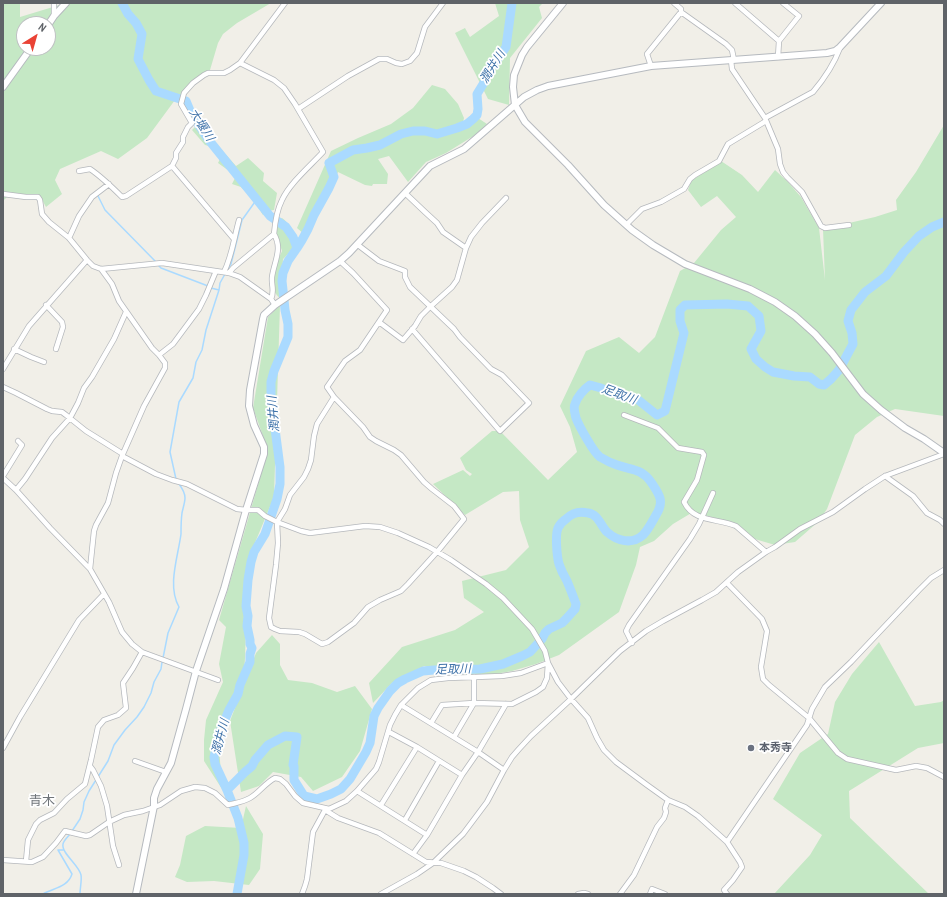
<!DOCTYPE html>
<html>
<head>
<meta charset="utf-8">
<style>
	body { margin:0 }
	#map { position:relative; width:947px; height:897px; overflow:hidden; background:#f1efe8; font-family:"Archivo Narrow",sans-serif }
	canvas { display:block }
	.frame { position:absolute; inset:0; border:4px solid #5f6368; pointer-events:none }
	.north { position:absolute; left:16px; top:16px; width:40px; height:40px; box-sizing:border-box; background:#fff; border:1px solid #bfc1c3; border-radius:50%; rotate:37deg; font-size:11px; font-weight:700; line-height:16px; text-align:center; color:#5f6368 }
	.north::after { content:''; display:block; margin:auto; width:14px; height:18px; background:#ea4335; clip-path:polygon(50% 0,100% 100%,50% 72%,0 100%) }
</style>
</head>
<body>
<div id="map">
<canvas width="947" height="897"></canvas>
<div class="frame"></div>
<div class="north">N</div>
</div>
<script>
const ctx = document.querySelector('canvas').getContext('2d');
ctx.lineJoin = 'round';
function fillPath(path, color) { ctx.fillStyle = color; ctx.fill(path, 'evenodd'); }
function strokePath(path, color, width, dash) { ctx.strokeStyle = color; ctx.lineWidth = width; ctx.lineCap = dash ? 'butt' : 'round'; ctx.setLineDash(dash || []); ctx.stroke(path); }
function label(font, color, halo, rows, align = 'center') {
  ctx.font = font + ' "Archivo Narrow","Noto Sans JP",sans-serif'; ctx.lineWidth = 3.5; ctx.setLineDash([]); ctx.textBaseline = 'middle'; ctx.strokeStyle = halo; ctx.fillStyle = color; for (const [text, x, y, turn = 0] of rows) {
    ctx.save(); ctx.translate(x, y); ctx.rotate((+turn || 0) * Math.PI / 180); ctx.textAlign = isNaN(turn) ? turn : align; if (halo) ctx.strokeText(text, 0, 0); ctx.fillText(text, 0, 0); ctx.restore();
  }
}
fillPath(new Path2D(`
	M3,3H20V17L66,3H271L237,23L223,34L218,43L210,70L179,97L166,94L175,100L147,138L118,159L101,151L60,169L55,180L62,194L46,207L40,196L11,193L3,201ZM24,24H48V48H24Z
	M495,3H543L539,7L542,18L510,58L509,105L488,99L455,33L465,28L470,37L499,16Z
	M432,85L445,89L458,104L464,118L462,126L478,118L487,124L475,135L446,153L426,162L408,182L389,156L378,159L388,174L387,184H373L372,186L365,185L338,172L325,202L305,235L297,228L331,151L358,138L391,124L413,108Z
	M944,125V416L895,409L877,417L855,435L827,509L818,522L795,542L775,545L748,537L719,519L693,512L673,524L654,541L640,547L636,565L619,612L559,655L536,664L512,671L495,674L468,675L424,666L392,683L373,703L369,683L402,647L455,630L484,612L464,598L462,581L506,570L529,547L520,520L519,491L503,492L465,515L433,484L463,470L470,476L472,474L466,470L460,458L492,431H500L548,480L577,452L570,427L560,406L586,351L619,337L639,353L655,337L680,271L694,263L721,230L736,217L717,196L701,207L688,190L691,181L721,161L742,175L758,192L775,170L788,182L801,197L819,228L825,280L823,229L875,217L897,210L896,200L916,172Z
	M195,127L206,132L236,166L248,158L264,173L263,181L277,193L274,210L268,211L263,215L252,198L241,187L232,184L236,176L218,163L220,159L209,146L205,145L192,130Z
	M282,218C290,224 295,232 298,242L292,250L283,259L281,299C279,297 277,296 276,294C268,283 277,262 282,251L277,236V220Z
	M280,305L274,497L252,550L247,595L245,658L244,675L219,746L222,789L204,761V740L206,720L223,682L219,664L226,627L219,620L268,450L253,408L268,317Z
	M272,635L280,644V665L288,680L312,683L337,692L355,686L372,709L360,751L342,777L313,791L301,777L273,772L259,786L241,792L230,721L256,653Z
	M879,642L915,706L941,702L944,700V743L918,748L849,791L850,818L929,894H774L810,855L822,835L773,799L800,753L828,734L835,702L852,674Z
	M246,806L263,834L260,869L249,885L214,881L187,882L175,877L180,865L186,836L205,826L241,828Z`), '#c5e8c5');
strokePath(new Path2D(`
	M98,196L105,210L156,262
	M158,265L161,268L208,286
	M227,271L231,264L242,220L257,199
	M211,288L219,290
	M176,479L170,452L179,402L193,378L196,362L202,350L206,330L219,290L220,283L225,274
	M163,658L168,633L179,607C167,586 178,557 181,534C181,527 181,520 182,513C183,508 185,502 185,498C185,492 182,488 179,484
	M72,831L80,819L83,810L84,802L89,791L108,761L114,745L125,730L137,717L144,707L151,693L154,682L161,669L162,662
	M70,834C68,837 64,840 63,844C61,853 79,865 81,875C82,880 80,888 80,894
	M43,894C54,888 68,887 72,874L58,850H64`), '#aadaff', 1.5);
strokePath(new Path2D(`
	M122,3L128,14L136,23L142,34L138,59L149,80L156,91L186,101L191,113L208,139L270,216L286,227L293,237L297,248
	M227,790L245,772L252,766L255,760L268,745L285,736L297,737L293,765L294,766V780L304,796L317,799L331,794L341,789L350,779L366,752L370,743L374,716L378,708L390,691L398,683L405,679L423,671L434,670L480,669L503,664L522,656L530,652L542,639L545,633L549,629L562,623L566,619L575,609L576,604C573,596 570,588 567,581C564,576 561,570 559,564C557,557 555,535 558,528C560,524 563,521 566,519C572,513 580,511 588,513C598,514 601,526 607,532C617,541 632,545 643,535C648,530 652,522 656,515C665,501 659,494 651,482C641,468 631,470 617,465C611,463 605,460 600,457C594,453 579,426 576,418C575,414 573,408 575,404C577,397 584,389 590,385L601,388L610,392L637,399L657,415L665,411L684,333L680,321V310L685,305L727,304L748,306L759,316L761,331L751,349L756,359L765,367L773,372L794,376L810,377L819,384L824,385L831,379L839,370L853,344L852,333L848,321L851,310L865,292L886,276L904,252L919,236L932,227L944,222
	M237,894L244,855V843L238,818L227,790L215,764L214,757L221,729L229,710L238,694L240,685L250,662V654L252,648L250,644V640L247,626L248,616L246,606L248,580L251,562L254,552L265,534L277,499L280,484V467L271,398V382L274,371L288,337V324L285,310L283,290L282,281L283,273L288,261L297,248L302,240L308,229L314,215L329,188L334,177L329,163L353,150L367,148L380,145L401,134L413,131H425L437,134L457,128L467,124L473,119L477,115L478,109L477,94L485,81L488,70L495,63L506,47L512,3`), '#aadaff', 9);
const street = new Path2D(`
	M674,3L681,9V12L726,44L732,50L734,60
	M735,3L779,41
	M54,16V3
	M778,57L779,41L799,16L783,3
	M731,60L732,69L765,118L778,149L780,164L783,172L787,177L802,192L821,226L825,228L849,225
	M240,63L274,80L284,88L295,104L323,152C310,166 290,183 282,200C277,210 275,222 274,234C283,249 274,262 272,277C271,285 275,291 271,299
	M651,66L647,54L681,12
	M298,109L348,76L379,59H387L396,63L402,64L410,61L417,53L425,27L443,3
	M765,118L813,92C824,79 834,64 840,48
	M172,166L234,239
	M79,171L90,169C102,177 112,187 122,197L126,196L172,166L176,158V153L183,142V137L188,127L192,123L181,104L184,93L193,83L204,75L208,73H224L230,70L240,63L285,3
	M405,193L425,212L437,223L443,232L466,248
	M3,194L26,197H38L40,200L42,214L49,222L69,238L87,260L93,266L101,269L162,263L229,273L240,277L271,299L275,305
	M627,224L642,209L661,202L684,189L690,179L695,175L719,161L728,144L766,121
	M69,238L79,216L92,197L109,184
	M358,245L379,261L405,271V277L410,287L454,329L460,337L491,369L502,375L529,403L500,431L412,329
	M101,269L112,284L119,301L152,348L159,355L165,363V368L144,406L122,456L116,473L108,503L96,525L94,531L90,569L109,602L122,632L132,644L142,652L218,680
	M224,272C232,256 234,238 239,220
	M229,273L233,268L274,234
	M46,305L62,322L63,327L56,349
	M379,322L403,340L415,326L421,316L431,306L452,287L457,280L466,248L471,237L482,223L506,198
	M14,349L31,357L44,362
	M159,355L173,344L199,309L206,295L216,271
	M3,369L29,326L87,260
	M3,387L16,393L47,409L52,411L62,412L66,415L86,431L123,454
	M334,397L363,427L370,437L376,441L394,450L401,455L424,482L432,489L454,506L464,519L437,552L408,584L401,591L380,600L368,607L354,623L328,642L322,644L305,634L299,632L280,631L275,629L271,627L269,618L276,565L278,543L277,522L285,509L290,495L304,477L308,469L311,460L314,436L317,424Z
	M334,397L327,387L345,361L360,350L387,310L353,273L340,261
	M624,415L658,428L678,448L702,452L704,455L697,480L684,502C694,523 718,518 736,526L766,552
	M122,456L156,474L172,480L187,484L237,509L246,510H258L265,516L277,522L301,531L310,533L365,526L380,527L398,533L429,547L451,560L486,584L503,598L532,629L545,651L548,663L558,682L571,699L588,718L597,738L604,750L616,762L647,785L668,800L685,807L698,816L727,842L740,862L742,867L733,880L724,890L727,894
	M3,476L22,445L18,441
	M885,476L913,496L927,513L940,520L944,524
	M3,478L16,490L50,528L90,569
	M16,490L25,479L52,438L70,418L78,403L84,388L92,377L114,339L126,312
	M727,583L762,619L767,631L761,667L763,679L769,685L809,718L838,753L847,759L896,770L916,766L927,768L944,777
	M632,643L626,631L629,625L690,539L699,524L713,493
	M401,705L478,752L504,770
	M389,732L417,747L462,775
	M454,737L474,703V677
	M3,748L20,717L79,620L104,594
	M135,761L166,772
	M90,766L93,770L101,786L107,806L113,846L119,865
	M357,791L427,835
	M381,805L417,747
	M329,809L325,810L338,818L379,833L426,862L441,863L464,871L476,877L493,888L501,894
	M405,820L439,761
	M727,842L807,725L812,709L825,687L851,662L919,590L931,578L944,570
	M413,854L427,835L462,775L478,752L506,704
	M3,860L32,862L43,857L56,843L65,831L86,836L90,835L109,822L124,815L143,811L160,805L181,791L195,787L205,788L215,793L228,805C235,803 243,802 250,798C259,793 265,783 275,778L280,779L286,784L295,796L303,803L329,809L346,801L357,791L376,769L379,762L390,725L395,715L401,705L418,688L431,680L448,678L502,676L521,673L548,663L547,678L543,687L536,692L512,704L474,703L442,705L431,723
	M26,861L28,840L36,824L40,820L54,813L67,799L85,784L91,760L98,727L104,720L118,715L126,708L123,683L133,668L142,652
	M302,894L305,886L307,879L313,832L325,810
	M381,894L417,874L433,863L463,834L487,802L504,770L512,757L519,749L531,736L571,699L620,651L646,631L663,621L702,600L716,592L738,572L766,552L775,547L800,529L833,512L865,489L885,476L944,454
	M578,894L584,893L588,894
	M620,894L634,875L657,827L664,818L666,812L665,808L668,800
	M650,894L652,889L665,894`);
const secondary = new Path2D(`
	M563,3L527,47L522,55L514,75L513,87L515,105L525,122L568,165L604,205L632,230L653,245L685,264L750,289L775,302L795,316L815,334L832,353L863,394L881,410L905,428L924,439L944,453
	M48,25L54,16L66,3
	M3,87L31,48
	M136,894L154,806V798L157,789L171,763L186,709L196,671L224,589L246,510L264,454V447L254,425L249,406L250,390L263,319L264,315L275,305L340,261L349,253L430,166L464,149L524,97L537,90L548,86L651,66L827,53L835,51L840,47L881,3`);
strokePath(street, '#b5b8bc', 6);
strokePath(secondary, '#b6babf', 8);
strokePath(street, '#fff', 4.5);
strokePath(secondary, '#fff', 6);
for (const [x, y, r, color] of [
	[751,748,4,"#6b7280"]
]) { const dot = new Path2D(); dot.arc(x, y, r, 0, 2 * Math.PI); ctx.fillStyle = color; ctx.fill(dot); strokePath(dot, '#fff', 1.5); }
label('bold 11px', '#5b616d', '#fff', [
	["本秀寺",759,748]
], 'left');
label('italic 12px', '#4174aa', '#fff', [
	["潤井川",493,67,-58],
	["大堰川",201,125,58],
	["足取川",619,395,20],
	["潤井川",274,414,-95],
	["足取川",453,670,-2],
	["潤井川",221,737,-75]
]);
label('13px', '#70757a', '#fff', [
	["青木",42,802]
]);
</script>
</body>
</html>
